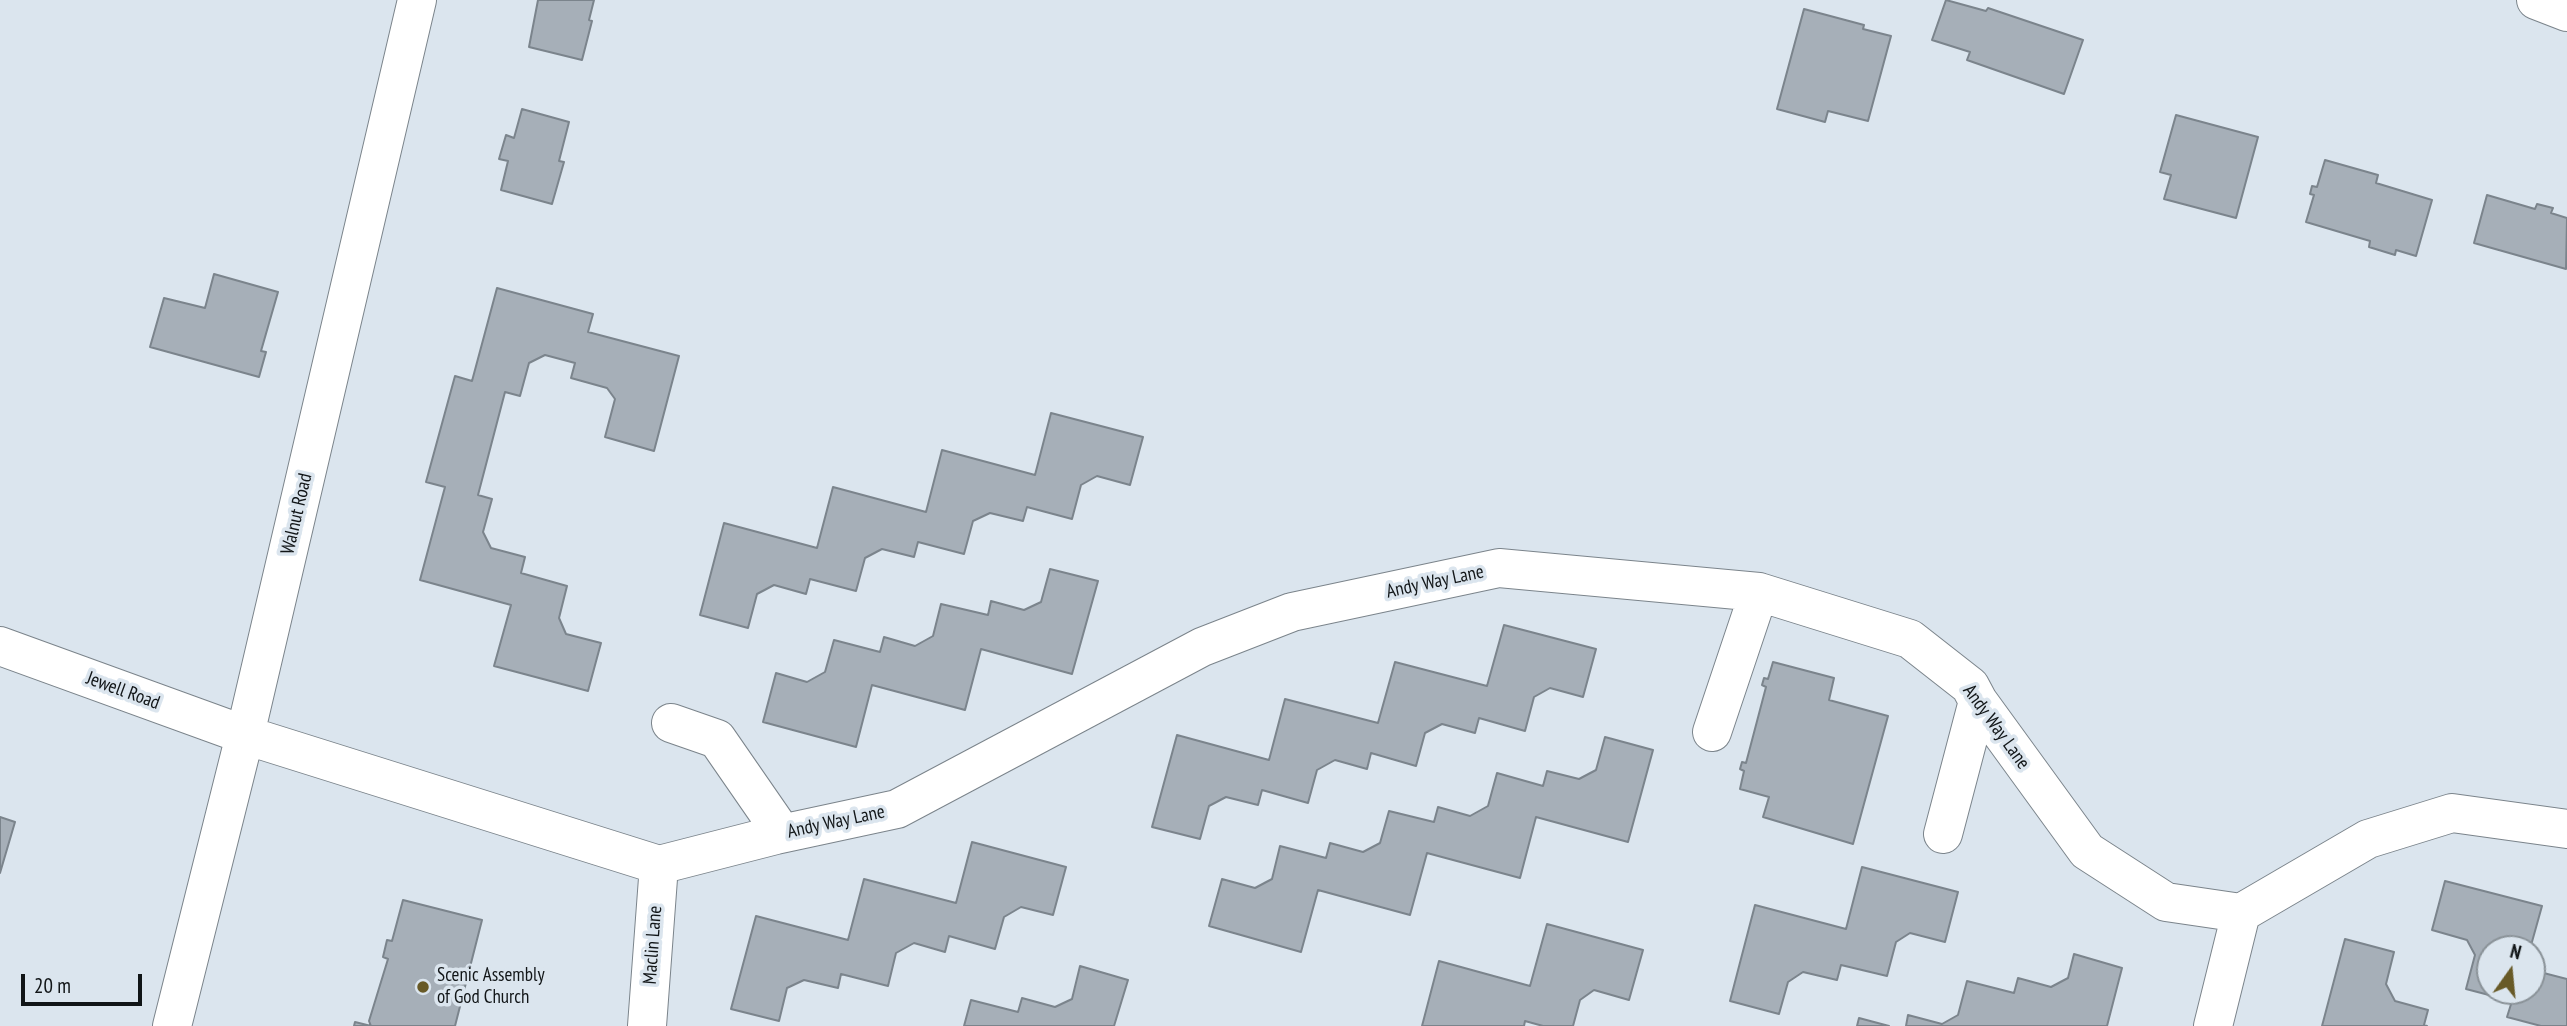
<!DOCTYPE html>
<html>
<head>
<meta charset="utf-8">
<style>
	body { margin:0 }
	#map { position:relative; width:2567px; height:1026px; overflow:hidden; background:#dbe5ee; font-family:"PT Sans Narrow",sans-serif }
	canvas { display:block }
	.north { position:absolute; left:2476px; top:935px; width:70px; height:70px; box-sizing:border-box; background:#dbe5ee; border:2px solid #8a9298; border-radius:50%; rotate:15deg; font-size:19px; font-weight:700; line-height:28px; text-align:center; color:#111517 }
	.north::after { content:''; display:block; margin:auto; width:24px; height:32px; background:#685a27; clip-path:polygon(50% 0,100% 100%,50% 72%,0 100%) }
	.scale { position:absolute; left:21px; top:974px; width:121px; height:32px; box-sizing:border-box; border:4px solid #111517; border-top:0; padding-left:9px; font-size:21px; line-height:24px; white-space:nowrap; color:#111517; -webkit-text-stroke:5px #dbe5ee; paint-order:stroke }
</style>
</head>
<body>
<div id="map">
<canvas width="2567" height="1026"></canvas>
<div class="north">N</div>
<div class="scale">20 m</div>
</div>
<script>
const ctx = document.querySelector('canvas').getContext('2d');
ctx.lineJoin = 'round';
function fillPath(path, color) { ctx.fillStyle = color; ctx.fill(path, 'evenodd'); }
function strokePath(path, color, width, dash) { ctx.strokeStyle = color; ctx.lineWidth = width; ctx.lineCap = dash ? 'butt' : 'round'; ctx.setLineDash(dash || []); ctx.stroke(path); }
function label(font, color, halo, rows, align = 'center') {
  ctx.font = font + ' "PT Sans Narrow",sans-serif'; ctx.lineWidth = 7; ctx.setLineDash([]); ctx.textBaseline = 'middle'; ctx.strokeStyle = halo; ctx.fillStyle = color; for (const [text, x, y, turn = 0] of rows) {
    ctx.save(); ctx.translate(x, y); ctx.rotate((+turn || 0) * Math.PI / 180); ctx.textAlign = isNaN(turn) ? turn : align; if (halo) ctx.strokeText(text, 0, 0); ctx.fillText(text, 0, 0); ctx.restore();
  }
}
const building = new Path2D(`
	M538,0H594L589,20L592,21L582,60L529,47Z
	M1946,0L1986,11L1988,8L2083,40L2064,94L1967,60L1970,52L1932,40Z
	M1804,9L1864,25L1863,29L1891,36L1868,121L1828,111L1825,122L1777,109Z
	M522,109L569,122L559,161L564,162L552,204L501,190L508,161L499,159L506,135L514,138Z
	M2176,115L2258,137L2236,218L2164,199L2171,175L2160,172Z
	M2325,160L2378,175L2376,183L2432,200L2416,256L2396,250L2395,255L2369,247L2370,241L2306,222L2314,195L2310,194L2312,186L2317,187Z
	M2487,195L2535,209L2537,204L2553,208L2551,213L2567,218L2566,269L2474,243Z
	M214,274L278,292L261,351L266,352L259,377L150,347L164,298L205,308Z
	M497,288L593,314L588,332L679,356L654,451L605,437L615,399L607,388L571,378L575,363L545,355L529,363L520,396L505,392L478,495L492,499L483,532L491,548L525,557L521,573L567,586L559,618L566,634L601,643L588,691L494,666L511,605L420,580L445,487L426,482L455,376L472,381Z
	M1051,413L1143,437L1130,485L1097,476L1081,485L1072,519L1027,507L1023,521L990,513L973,521L964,554L918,542L914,557L882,549L865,558L856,591L810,579L806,594L774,585L757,594L748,628L700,615L724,523L817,548L833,487L926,512L942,450L1035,475Z
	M1050,569L1098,581L1072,674L981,649L965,710L872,685L856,747L763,722L776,673L807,682L825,672L834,640L880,652L884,637L915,646L933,636L941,604L988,615L991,601L1024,610L1041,602Z
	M1504,625L1596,649L1583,697L1550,688L1534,697L1525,731L1479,718L1475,733L1442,724L1425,733L1416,766L1371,753L1367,769L1335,760L1317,770L1308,803L1262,790L1258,805L1226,797L1209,806L1200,839L1152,827L1177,735L1269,760L1285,699L1378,723L1395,662L1487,686Z
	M1773,662L1834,678L1829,700L1888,716L1853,844L1763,817L1769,797L1740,789L1744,771L1740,769L1742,762L1746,763L1766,687L1762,685L1764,678L1768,679Z
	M1605,737L1653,750L1628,842L1536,817L1520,878L1427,853L1410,915L1318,890L1301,952L1209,926L1222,879L1255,888L1272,879L1280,846L1326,858L1330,843L1363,852L1380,843L1389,811L1434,822L1438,807L1470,816L1488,806L1497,773L1543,786L1547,771L1579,779L1596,770Z
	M0,817L15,822L0,873Z
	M972,842L1066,867L1053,915L1021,907L1004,917L995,949L949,936L945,952L914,943L896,953L888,986L841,974L838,988L804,980L787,988L779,1021L731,1009L756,916L848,940L864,879L956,903Z
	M1862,867L1958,892L1945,942L1910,933L1896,942L1887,976L1841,965L1837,980L1803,972L1788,982L1779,1014L1730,1001L1755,905L1846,929Z
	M2445,881L2542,906L2530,949H2490V991H2532V970L2567,979V1026H2541L2507,1017L2512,1001L2466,989L2475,955L2467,940L2432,930Z
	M403,900L482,920L455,1026H354L355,1022L371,1026L369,1021L388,959L383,957L387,940L392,941Z
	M1547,924L1643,950L1629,1000L1594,990L1580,1000L1573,1026H1543L1525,1021L1524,1026H1422L1439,961L1530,986Z
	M2345,939L2394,952L2386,984L2395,1001L2428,1010L2424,1025L2427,1026H2322Z
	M2074,954L2122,968L2107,1026H1906L1908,1015L1942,1024L1958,1015L1967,981L2014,993L2018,978L2051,987L2068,978Z
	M1080,966L1128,980L1114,1026H964L971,1000L1018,1012L1022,998L1055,1007L1072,999Z
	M1859,1018L1889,1026H1857Z`);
fillPath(building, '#a6afb8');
strokePath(building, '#7b848c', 2);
const minor = new Path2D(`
	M2536,0L2567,12
	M0,646L245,735L659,865L776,835L897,809L1202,647L1292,612L1499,568L1759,592L1910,639L1970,686L1978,701L2087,851L2166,902L2241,913L2368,839L2452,813L2567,829
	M671,723L717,739L782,833
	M1712,732L1759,592
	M1943,834L1978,701
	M172,1026L245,735L417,0
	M647,1026L659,865
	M2213,1026L2241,913`);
strokePath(minor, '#7b848b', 40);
strokePath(minor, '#fff', 38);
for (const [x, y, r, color] of [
	[423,987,7,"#685a27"]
]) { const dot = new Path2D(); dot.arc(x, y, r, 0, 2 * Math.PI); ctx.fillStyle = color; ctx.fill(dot); strokePath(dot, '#dbe5ee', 2.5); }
label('19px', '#111517', '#dbe5ee', [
	["Walnut Road",297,514,-77],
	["Andy Way Lane",1435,582,-12],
	["Jewell Road",123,691,20],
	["Andy Way Lane",1996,727,54],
	["Andy Way Lane",836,822,-12],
	["Maclin Lane",653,945,-86]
]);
label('19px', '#111517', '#dbe5ee', [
	["Scenic Assembly",437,976],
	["of God Church",437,998]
], 'left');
</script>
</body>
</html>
